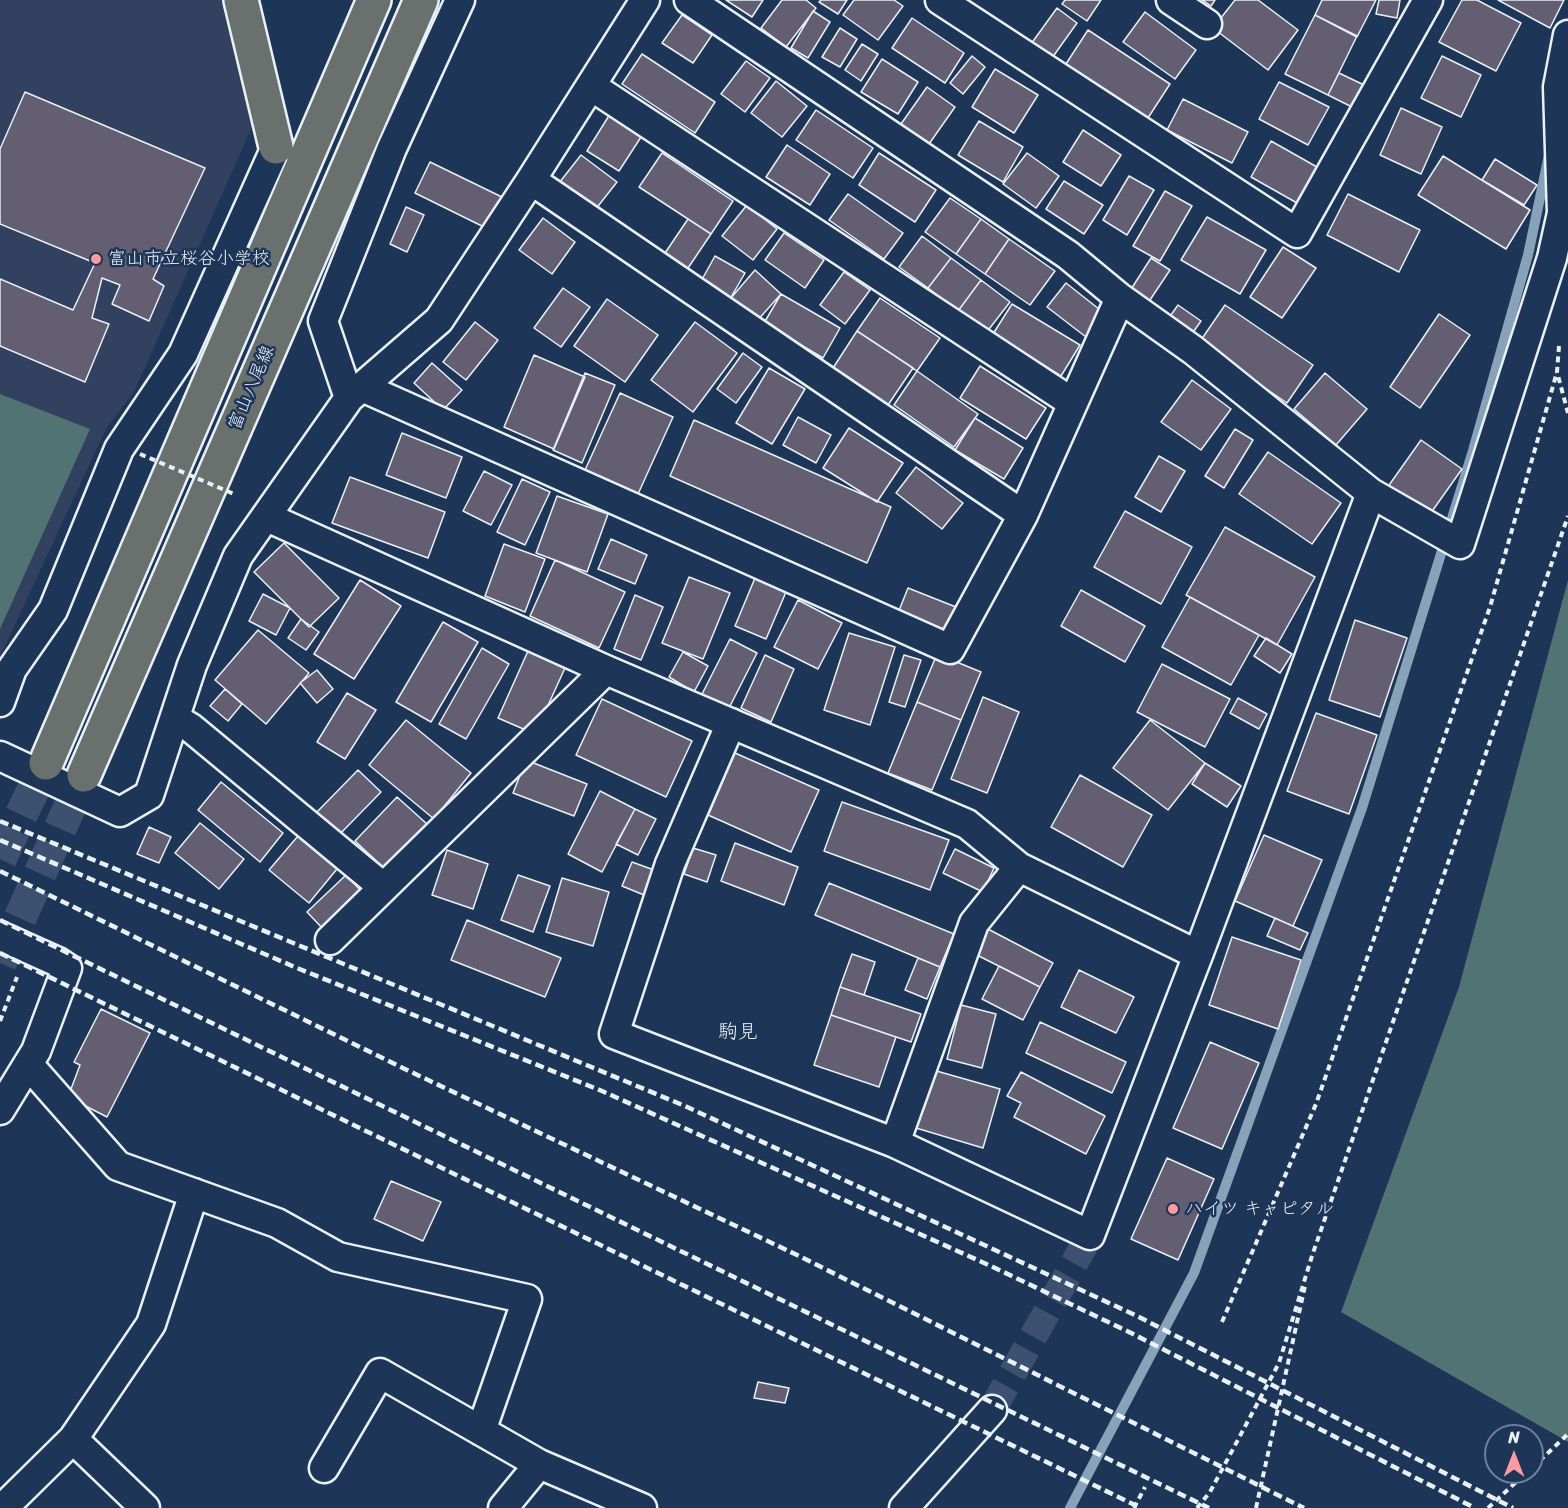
<!DOCTYPE html>
<html>
<head>
<meta charset="utf-8">
<style>
	body { margin:0 }
	#map { position:relative; width:1568px; height:1508px; overflow:hidden; background:#1d3557; font-family:Sriracha,sans-serif }
	canvas { display:block }
	.north { position:absolute; left:1484px; top:1424px; width:60px; height:60px; box-sizing:border-box; background:#1d3557; border:2px solid #6e8097; border-radius:50%; rotate:0deg; font-size:16px; font-weight:700; line-height:24px; text-align:center; color:#e8f1f8 }
	.north::after { content:''; display:block; margin:auto; width:21px; height:27px; background:#ff9aa2; clip-path:polygon(50% 0,100% 100%,50% 72%,0 100%) }
</style>
</head>
<body>
<div id="map">
<canvas width="1568" height="1508"></canvas>
<div class="north">N</div>
</div>
<script>
const ctx = document.querySelector('canvas').getContext('2d');
ctx.lineJoin = 'round';
function fillPath(path, color) { ctx.fillStyle = color; ctx.fill(path, 'evenodd'); }
function strokePath(path, color, width, dash) { ctx.strokeStyle = color; ctx.lineWidth = width; ctx.lineCap = dash ? 'butt' : 'round'; ctx.setLineDash(dash || []); ctx.stroke(path); }
function label(font, color, halo, rows, align = 'center') {
  ctx.font = font + ' Sriracha,"Klee One",sans-serif'; ctx.lineWidth = 5; ctx.setLineDash([]); ctx.textBaseline = 'middle'; ctx.strokeStyle = halo; ctx.fillStyle = color; for (const [text, x, y, turn = 0] of rows) {
    ctx.save(); ctx.translate(x, y); ctx.rotate((+turn || 0) * Math.PI / 180); ctx.textAlign = isNaN(turn) ? turn : align; if (halo) ctx.strokeText(text, 0, 0); ctx.fillText(text, 0, 0); ctx.restore();
  }
}
fillPath(new Path2D(`
	M0,0H223L252,127L134,392L106,429L0,657Z`), '#32415f');
fillPath(new Path2D(`
	M0,394L90,429L0,629Z
	M1568,580V1442L1341,1312L1459,987Z`), '#527373');
strokePath(new Path2D(`
	M1070,1508L1194,1273L1362,808L1472,454L1528,255L1549,155`), '#87a2b9', 10);
const building = new Path2D(`
	M726,0H763L752,17Z
	M782,0H806L816,8L786,47L761,28Z
	M821,0H847L838,14L819,2Z
	M854,0H894L903,6L878,40L843,15Z
	M1065,0H1101L1087,21L1062,4Z
	M1202,0H1215L1211,6Z
	M1235,0H1258L1298,30L1268,70L1213,28Z
	M1322,0H1376L1357,37L1315,15Z
	M1379,0H1400L1397,18L1376,14Z
	M1462,0H1477L1521,23L1496,71L1439,42Z
	M1498,0H1564L1550,28Z
	M1057,8L1077,23L1052,58L1031,44Z
	M813,11L830,22L808,58L791,48Z
	M1145,12L1196,50L1175,79L1123,42Z
	M682,15L712,35L693,63L662,43Z
	M1315,15L1357,36L1328,95L1285,74Z
	M912,18L964,53L945,83L892,48Z
	M840,28L857,39L840,67L822,57Z
	M1088,30L1170,84L1146,121L1064,67Z
	M862,44L878,54L861,81L845,70Z
	M642,54L715,102L695,133L622,84Z
	M972,56L985,67L963,94L950,83Z
	M1442,56L1481,75L1461,117L1421,98Z
	M882,59L918,82L898,114L861,92Z
	M746,61L770,78L745,112L721,94Z
	M995,69L1038,95L1014,133L972,107Z
	M1339,73L1364,85L1354,108L1328,95Z
	M776,81L807,106L782,137L751,113Z
	M1279,82L1329,107L1308,145L1259,119Z
	M927,87L955,107L929,144L901,124Z
	M25,92L205,168L153,279L164,286L149,321L112,304L120,285L102,278L92,318L109,324L85,382L0,346V279L73,310L95,263L0,224V149Z
	M1183,99L1248,132L1232,163L1167,130Z
	M1401,108L1442,127L1421,174L1380,155Z
	M816,110L873,148L853,178L796,140Z
	M610,114L643,134L619,171L587,151Z
	M979,121L1023,147L1003,182L958,155Z
	M1083,130L1121,155L1101,186L1063,162Z
	M1271,141L1317,167L1297,203L1251,177Z
	M787,145L830,174L810,205L766,177Z
	M662,153L733,201L711,234L639,187Z
	M879,153L936,190L915,222L859,185Z
	M1027,153L1059,176L1036,208L1003,184Z
	M581,155L617,182L595,210L559,183Z
	M1443,156L1530,210L1506,249L1418,195Z
	M1495,159L1537,185L1524,205L1482,180Z
	M430,162L504,198L488,229L415,193Z
	M1129,176L1154,190L1127,235L1103,220Z
	M1064,181L1103,205L1084,234L1046,209Z
	M1165,191L1192,206L1160,261L1133,246Z
	M848,194L903,233L884,259L829,220Z
	M1348,194L1420,230L1399,272L1327,235Z
	M950,198L981,219L956,254L925,232Z
	M747,205L777,229L753,260L722,236Z
	M406,207L424,215L407,252L390,244Z
	M1207,217L1266,250L1240,294L1181,260Z
	M543,218L575,242L552,274L519,250Z
	M688,219L711,234L686,271L663,256Z
	M981,219L1009,239L985,274L956,254Z
	M784,233L824,260L805,288L765,260Z
	M922,236L951,258L928,288L899,267Z
	M1009,239L1055,271L1030,305L985,274Z
	M1283,247L1316,268L1282,318L1250,297Z
	M715,256L745,273L730,299L700,283Z
	M951,258L981,280L958,311L928,288Z
	M1151,258L1170,270L1146,306L1128,294Z
	M755,270L781,294L756,322L730,299Z
	M844,272L870,290L845,324L820,305Z
	M981,280L1010,302L986,333L958,311Z
	M1066,283L1104,313L1086,337L1047,307Z
	M563,288L590,307L561,347L534,328Z
	M781,294L840,328L823,358L764,323Z
	M880,298L940,338L917,371L857,331Z
	M607,299L658,335L625,382L574,346Z
	M1012,304L1080,345L1061,376L993,334Z
	M1178,305L1201,321L1189,338L1166,322Z
	M1225,305L1313,365L1287,403L1199,343Z
	M1439,314L1470,335L1420,408L1390,387Z
	M475,322L498,340L466,380L443,362Z
	M695,322L737,353L693,412L651,380Z
	M857,331L913,368L888,405L833,368Z
	M743,353L762,367L736,403L717,389Z
	M534,355L585,377L554,449L504,427Z
	M432,363L462,390L443,410L414,383Z
	M980,366L1046,408L1026,439L960,398Z
	M769,368L805,389L772,444L736,423Z
	M917,371L978,414L954,447L894,405Z
	M585,373L615,385L582,463L553,450Z
	M1325,373L1367,409L1336,445L1294,409Z
	M1192,380L1231,409L1201,450L1161,422Z
	M620,393L673,417L638,494L585,470Z
	M798,417L831,435L816,463L783,445Z
	M975,418L1023,448L1004,479L955,450Z
	M694,420L891,507L867,563L670,476Z
	M849,428L903,463L877,502L823,468Z
	M1235,429L1253,440L1224,488L1205,476Z
	M402,433L462,457L446,498L386,475Z
	M1421,440L1462,469L1428,517L1387,488Z
	M1268,452L1341,503L1312,544L1239,494Z
	M1159,456L1185,471L1161,512L1135,497Z
	M916,467L963,503L942,529L896,493Z
	M484,471L512,485L491,525L463,511Z
	M350,477L445,512L428,558L332,523Z
	M522,479L550,492L525,545L497,532Z
	M557,496L608,514L587,572L536,553Z
	M1125,511L1192,547L1161,604L1094,567Z
	M1225,527L1315,577L1277,645L1186,595Z
	M611,539L647,555L635,584L598,569Z
	M284,543L339,598L309,627L254,572Z
	M504,544L545,559L525,612L485,596Z
	M555,560L625,592L599,648L530,616Z
	M689,577L730,593L703,659L662,643Z
	M755,578L786,592L766,639L735,626Z
	M360,580L401,606L354,679L314,654Z
	M908,588L956,607L945,637L896,618Z
	M1081,590L1145,626L1125,662L1061,626Z
	M263,594L290,608L276,635L249,621Z
	M635,595L663,607L641,660L614,649Z
	M1190,597L1259,635L1231,685L1162,647Z
	M798,600L842,623L818,669L774,647Z
	M301,619L319,632L306,650L288,638Z
	M1355,620L1407,638L1380,717L1329,700Z
	M443,622L478,642L431,722L396,702Z
	M258,630L309,673L266,724L215,680Z
	M849,633L895,647L870,725L824,710Z
	M1266,638L1292,654L1280,673L1254,656Z
	M730,639L757,653L727,712L700,698Z
	M482,648L509,664L466,739L439,724Z
	M528,651L565,668L535,734L498,718Z
	M683,652L708,666L694,692L669,677Z
	M937,654L981,672L961,720L917,702Z
	M765,655L794,669L771,722L741,708Z
	M904,655L921,660L905,707L889,702Z
	M1162,664L1230,699L1205,747L1137,712Z
	M317,670L333,689L317,703L300,683Z
	M225,689L242,704L228,721L210,706Z
	M347,693L376,710L345,759L317,742Z
	M983,697L1019,712L987,793L951,779Z
	M1238,698L1267,714L1259,729L1230,713Z
	M602,699L692,741L666,797L576,755Z
	M917,702L961,720L932,790L888,773Z
	M1316,713L1377,735L1349,814L1287,791Z
	M406,720L471,773L434,819L369,765Z
	M1150,720L1205,763L1168,810L1113,768Z
	M735,753L819,790L791,852L708,815Z
	M526,760L587,784L574,816L513,793Z
	M1205,763L1241,786L1227,807L1192,784Z
	M358,770L381,792L337,837L314,815Z
	M1080,775L1152,815L1123,867L1051,827Z
	M221,782L283,833L260,862L198,810Z
	M600,791L635,809L602,872L568,854Z
	M397,797L427,824L385,869L355,841Z
	M842,802L949,840L930,890L824,851Z
	M635,809L656,819L638,855L616,844Z
	M200,823L244,859L219,889L175,853Z
	M149,827L171,837L159,863L137,854Z
	M1264,835L1322,860L1293,926L1235,901Z
	M298,836L337,869L309,903L269,870Z
	M735,843L798,867L784,905L721,881Z
	M693,848L716,855L707,882L684,874Z
	M955,849L994,868L983,892L943,873Z
	M447,850L488,864L473,909L432,895Z
	M632,862L654,870L644,895L622,886Z
	M346,875L363,893L324,930L307,912Z
	M518,875L550,886L533,932L501,920Z
	M562,878L609,892L593,946L546,932Z
	M829,883L954,934L940,967L815,915Z
	M1275,918L1308,933L1300,950L1267,936Z
	M467,920L561,958L545,997L451,960Z
	M986,928L1053,963L1040,987L973,953Z
	M1232,937L1301,960L1278,1029L1209,1005Z
	M852,954L875,962L864,995L840,987Z
	M918,958L940,967L927,999L905,990Z
	M999,966L1040,987L1023,1020L982,999Z
	M1079,970L1134,997L1116,1033L1061,1007Z
	M840,987L921,1014L911,1042L831,1015Z
	M961,1005L996,1014L982,1068L947,1059Z
	M101,1009L150,1033L107,1117L68,1097L80,1065L74,1062Z
	M831,1015L896,1037L879,1087L814,1065Z
	M1040,1022L1126,1062L1112,1093L1026,1053Z
	M1210,1042L1259,1063L1222,1149L1173,1128Z
	M933,1070L1000,1089L983,1148L916,1128Z
	M1021,1072L1105,1116L1086,1154L1014,1117L1021,1103L1007,1096Z
	M1167,1158L1214,1179L1178,1260L1131,1239Z
	M391,1181L441,1202L423,1241L374,1219Z
	M758,1382L789,1388L785,1403L754,1398Z`);
fillPath(building, '#635e72');
strokePath(building, '#e8f1f8', 1.5);
strokePath(new Path2D(`
	M992,1410L1090,1235`), '#3b516f', 28, [28, 14]);
strokePath(new Path2D(`
	M0,859L46,763
	M0,963L84,775`), '#3b516f', 33, [33, 16]);
const minor = new Path2D(`
	M689,0L1068,255L1120,298L1193,350L1371,493L1198,955L1090,1235L895,1143
	M940,0L1297,233L1428,0
	M1171,0L1207,24
	M591,86L1073,403
	M531,180L1023,515
	M362,387L950,649L1023,515L1120,298
	M349,398L323,321L392,148L460,0
	M1371,493L1460,544L1552,258L1562,213L1558,87L1568,35
	M267,517L606,670L967,824L1019,867L1198,955
	M0,702L12,669L53,610L119,449L183,354L276,147
	M176,719L191,728L383,887
	M731,723L670,864L614,1034L895,1143L974,923L1019,867
	M0,756L120,812L149,795L192,665L238,556L349,398L439,320L531,180L645,0
	M0,936L58,962L67,968L36,1051L0,1110
	M330,940L606,670
	M28,1064L118,1166L277,1223L338,1257L527,1299L481,1431
	M73,1439L145,1508
	M324,1468L380,1373L539,1464L642,1508
	M3,1508L73,1439L151,1324L194,1193
	M503,1508L539,1464
	M904,1508L992,1410`);
const primary = new Path2D(`
	M241,0L276,147
	M46,763L374,0
	M84,775L421,0`);
strokePath(minor, '#e8f1f8', 33);
strokePath(primary, '#e8f1f8', 38);
strokePath(new Path2D(`
	M1559,346L1557,372L1568,413
	M0,1021L17,977
	M1222,1322L1316,1104L1490,607L1557,372
	M1532,1468L1568,1434
	M1134,1508L1145,1487
	M1197,1508L1210,1492L1279,1363L1312,1256L1568,516
	M1256,1508L1305,1286
	M1488,1508L1527,1472`), '#e8f1f8', 4, [6, 4.5]);
strokePath(minor, '#1d3557', 28);
strokePath(primary, '#6a706d', 33);
strokePath(new Path2D(`
	M0,821L685,1106L1137,1316L1513,1508
	M0,840L297,968L602,1091L993,1267L1129,1332L1475,1508
	M0,871L407,1070L795,1254L1304,1508
	M0,920L1209,1508
	M0,953L1141,1508`), '#e8f1f8', 4.5, [9, 4.5]);
strokePath(new Path2D(`
	M140,454L234,494`), '#e8f1f8', 4, [6, 4.5]);
for (const [x, y, r, color] of [
	[96,259,6,"#ff9aa2"],
	[1173,1209,6,"#ff9aa2"]
]) { const dot = new Path2D(); dot.arc(x, y, r, 0, 2 * Math.PI); ctx.fillStyle = color; ctx.fill(dot); strokePath(dot, '#1d3557', 2); }
label('18px', '#e8f1f8', '#1d3557', [
	["富山市立桜谷小学校",108,259],
	["ハイツ キャピタル",1185,1209]
], 'left');
label('18px', '#e8f1f8', '#1d3557', [
	["富山八尾線",252,388,-67]
]);
label('20px', '#e8f1f8', '#1d3557', [
	["駒見",738,1033]
]);
</script>
</body>
</html>
